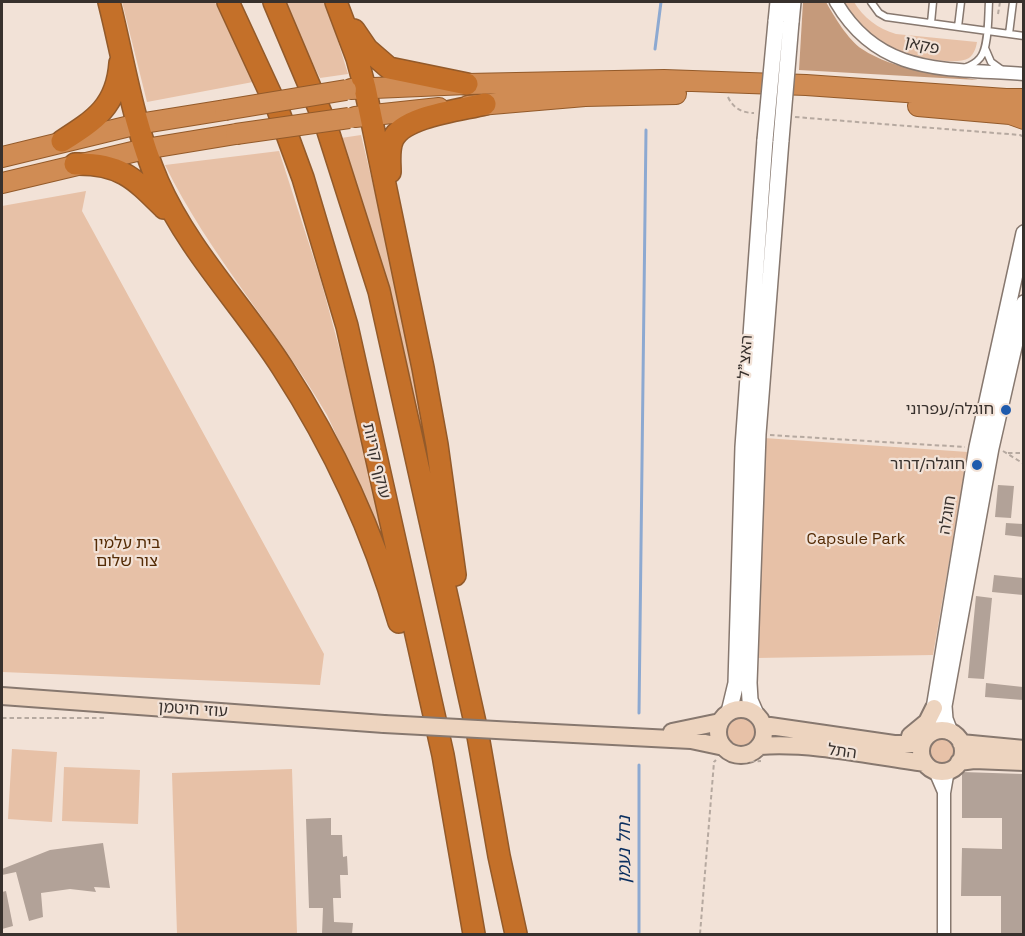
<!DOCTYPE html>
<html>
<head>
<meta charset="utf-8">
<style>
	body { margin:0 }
	#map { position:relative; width:1025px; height:936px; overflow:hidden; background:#f2e2d7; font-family:"Space Grotesk",sans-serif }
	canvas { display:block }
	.frame { position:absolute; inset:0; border:3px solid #38312d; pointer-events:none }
</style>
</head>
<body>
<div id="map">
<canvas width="1025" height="936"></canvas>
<div class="frame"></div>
</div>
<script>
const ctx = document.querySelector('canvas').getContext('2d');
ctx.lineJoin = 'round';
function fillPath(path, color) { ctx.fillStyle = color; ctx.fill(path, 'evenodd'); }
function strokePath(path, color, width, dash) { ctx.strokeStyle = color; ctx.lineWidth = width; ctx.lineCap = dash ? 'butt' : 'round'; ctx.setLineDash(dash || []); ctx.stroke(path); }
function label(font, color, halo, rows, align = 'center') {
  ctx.font = font + ' "Space Grotesk","Noto Sans Hebrew",sans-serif'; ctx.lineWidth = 4.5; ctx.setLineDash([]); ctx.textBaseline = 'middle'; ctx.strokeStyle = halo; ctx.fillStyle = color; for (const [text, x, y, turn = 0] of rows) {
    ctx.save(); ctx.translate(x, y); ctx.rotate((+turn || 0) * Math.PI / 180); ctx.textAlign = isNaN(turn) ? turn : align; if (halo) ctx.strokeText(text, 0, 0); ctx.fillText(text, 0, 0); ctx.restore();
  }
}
fillPath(new Path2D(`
	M122,2H215L253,82L147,102Z
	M282,2H326L348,74L320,78Z
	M842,2H854C863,17 878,29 896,34L977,42C976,48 974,54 969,58C953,68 895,53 880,42C865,30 854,17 842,2Z
	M361,135L401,301L436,495L394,319L341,138Z
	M279,151L321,281L343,362L393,576C378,534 362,493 344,452C338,440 333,427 327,415C277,329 209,255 165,165Z
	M86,191L82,211L324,654L320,685L2,672V206Z
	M764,438L968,452L933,655L756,658Z
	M724 732a17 17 0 1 1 34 0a17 17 0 1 1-34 0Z
	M928 750a14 14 0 1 1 28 0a14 14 0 1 1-28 0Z
	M12,749L57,752L52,822L8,819Z
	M64,767L140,770L138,824L62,821Z
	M292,769L297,934H177L172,773Z`), '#e7c1a7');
fillPath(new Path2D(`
	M803,2H826C834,16 848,40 862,49C895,71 940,73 978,80L799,70Z`), '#c59a7b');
strokePath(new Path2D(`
	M655,49L661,2
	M639,713L646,130
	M639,765V934`), '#8da9d1', 3);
fillPath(new Path2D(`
	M998,485L1014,486L1011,518L995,517Z
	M1006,523L1023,524V537L1005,535Z
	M994,575L1023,578V595L992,592Z
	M976,596L992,598L984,679L968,678Z
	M986,683L1023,687V700L985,697Z
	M962,772L1023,774V934H1001V896H961L962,848L1002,849V818H962Z
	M331,818V835H342L343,857L347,856L348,875H340L341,898H333L334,922L353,923L352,934H322L323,908H309L306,819Z
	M103,843L110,888L94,887L96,892L70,889L41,893L43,917L29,921L16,872L2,875V869L50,850Z
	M6,891L13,926L2,929V892Z`), '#b2a298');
const service = new Path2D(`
	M871,2L879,13L886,17L1024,36
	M931,23L933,2
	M958,27L961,2
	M1009,34L1013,2
	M985,48L991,62L1002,70
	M964,68C970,66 976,63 980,58C989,48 988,16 989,2`);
const minor = new Path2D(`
	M836,2C880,77 947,68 1024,74
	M935,771L944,792
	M944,934V793L948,770`);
const tertiary = new Path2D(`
	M776,22L778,2
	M791,22L793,2
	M729,712L736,683L743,447L765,140
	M756,714L750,700L749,683L758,434L781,140
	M950,732L945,719L944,706L991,448L1024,303
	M930,733L977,447L1024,233`);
const secondary = new Path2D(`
	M2,696L384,724
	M718 732a23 23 0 1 1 46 0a23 23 0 1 1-46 0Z
	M763,725L894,744H922
	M921 751a21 21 0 1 1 42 0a21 21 0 1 1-42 0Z
	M515,731L691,740L724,747
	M672,732L720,722
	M910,736L927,722L934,708
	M961,743L1024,749
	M760,746C812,742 872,756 924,763
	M959,762L974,760L1024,762`);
const trunk = new Path2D(`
	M351,89L467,84L664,80L806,85L1006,99H1024
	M468,106L585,96L676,94
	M918,106L1010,114L1024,119
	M355,117L439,108
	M2,157L138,124L225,110
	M2,183L145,149L236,134`);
const motorway = new Path2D(`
	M109,2C124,61 133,125 158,182C188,250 242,305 282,367C334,447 373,531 399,622
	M228,2L278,110L303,178L347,326L443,755L474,934
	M274,2L326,125L379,291L478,736L499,856L516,934
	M336,2L357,58L365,88L423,368L437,445L455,575
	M354,30L367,49L389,68L467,84
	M62,141C95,120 117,106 120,63
	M75,164C120,163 134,178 164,208
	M390,172C390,161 388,149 393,139C404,116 461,110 485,104`);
strokePath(service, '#87786f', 9);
strokePath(minor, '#87786f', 15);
strokePath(tertiary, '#87786f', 18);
strokePath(secondary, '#87786f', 20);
strokePath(trunk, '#935a2a', 22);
strokePath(motorway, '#935a2a', 24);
strokePath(new Path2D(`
	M998,14L1000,2
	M728,97C733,108 742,113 754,113
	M795,117L1020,135L1024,137
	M770,435L965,447
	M1003,451L1024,464
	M1008,453H1024
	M2,718H104
	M728,759L739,762L761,761
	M700,934L714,762L716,760`), '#b6a9a0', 2, [4.5, 3]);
strokePath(service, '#fff', 6);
strokePath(minor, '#fff', 12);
strokePath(tertiary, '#fff', 15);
strokePath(secondary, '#edd4bf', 16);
strokePath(trunk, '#d08c54', 20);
strokePath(motorway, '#c47029', 21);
const tertiaryBridge = new Path2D(`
	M765,140L776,22
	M781,140L791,22`);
const secondaryBridge = new Path2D(`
	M384,724L515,731`);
const trunkBridge = new Path2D(`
	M225,110L346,90
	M236,134L349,118`);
strokePath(tertiaryBridge, '#87786f', 18, []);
strokePath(secondaryBridge, '#87786f', 20, []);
strokePath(trunkBridge, '#935a2a', 22, []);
strokePath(tertiaryBridge, '#fff', 15);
strokePath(secondaryBridge, '#edd4bf', 16);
strokePath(trunkBridge, '#d08c54', 20);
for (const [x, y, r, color] of [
	[1006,410,6,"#1f5bad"],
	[977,465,6,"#1f5bad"]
]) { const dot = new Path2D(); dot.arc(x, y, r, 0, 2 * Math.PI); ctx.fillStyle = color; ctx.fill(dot); strokePath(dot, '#f2e2d7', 2); }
label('16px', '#38312d', '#f2e2d7', [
	["פקאן",922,46,13],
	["האצ\"ל",746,357,-86],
	["עוקף קריות",376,461,77],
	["חוגלה",948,515,-81],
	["עוזי חיטמן",193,710,4],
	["התל",842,752,8]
]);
label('16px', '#38312d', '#f2e2d7', [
	["חוגלה/עפרוני",994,410],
	["חוגלה/דרור",965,465]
], 'right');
label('16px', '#542b05', '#f2e2d7', [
	["Capsule Park",856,540],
	["בית עלמין",127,544],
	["צור שלום",127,562]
]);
label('italic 18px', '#092e5f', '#f2e2d7', [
	["נחל נעמן",625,850,-90]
]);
</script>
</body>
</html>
